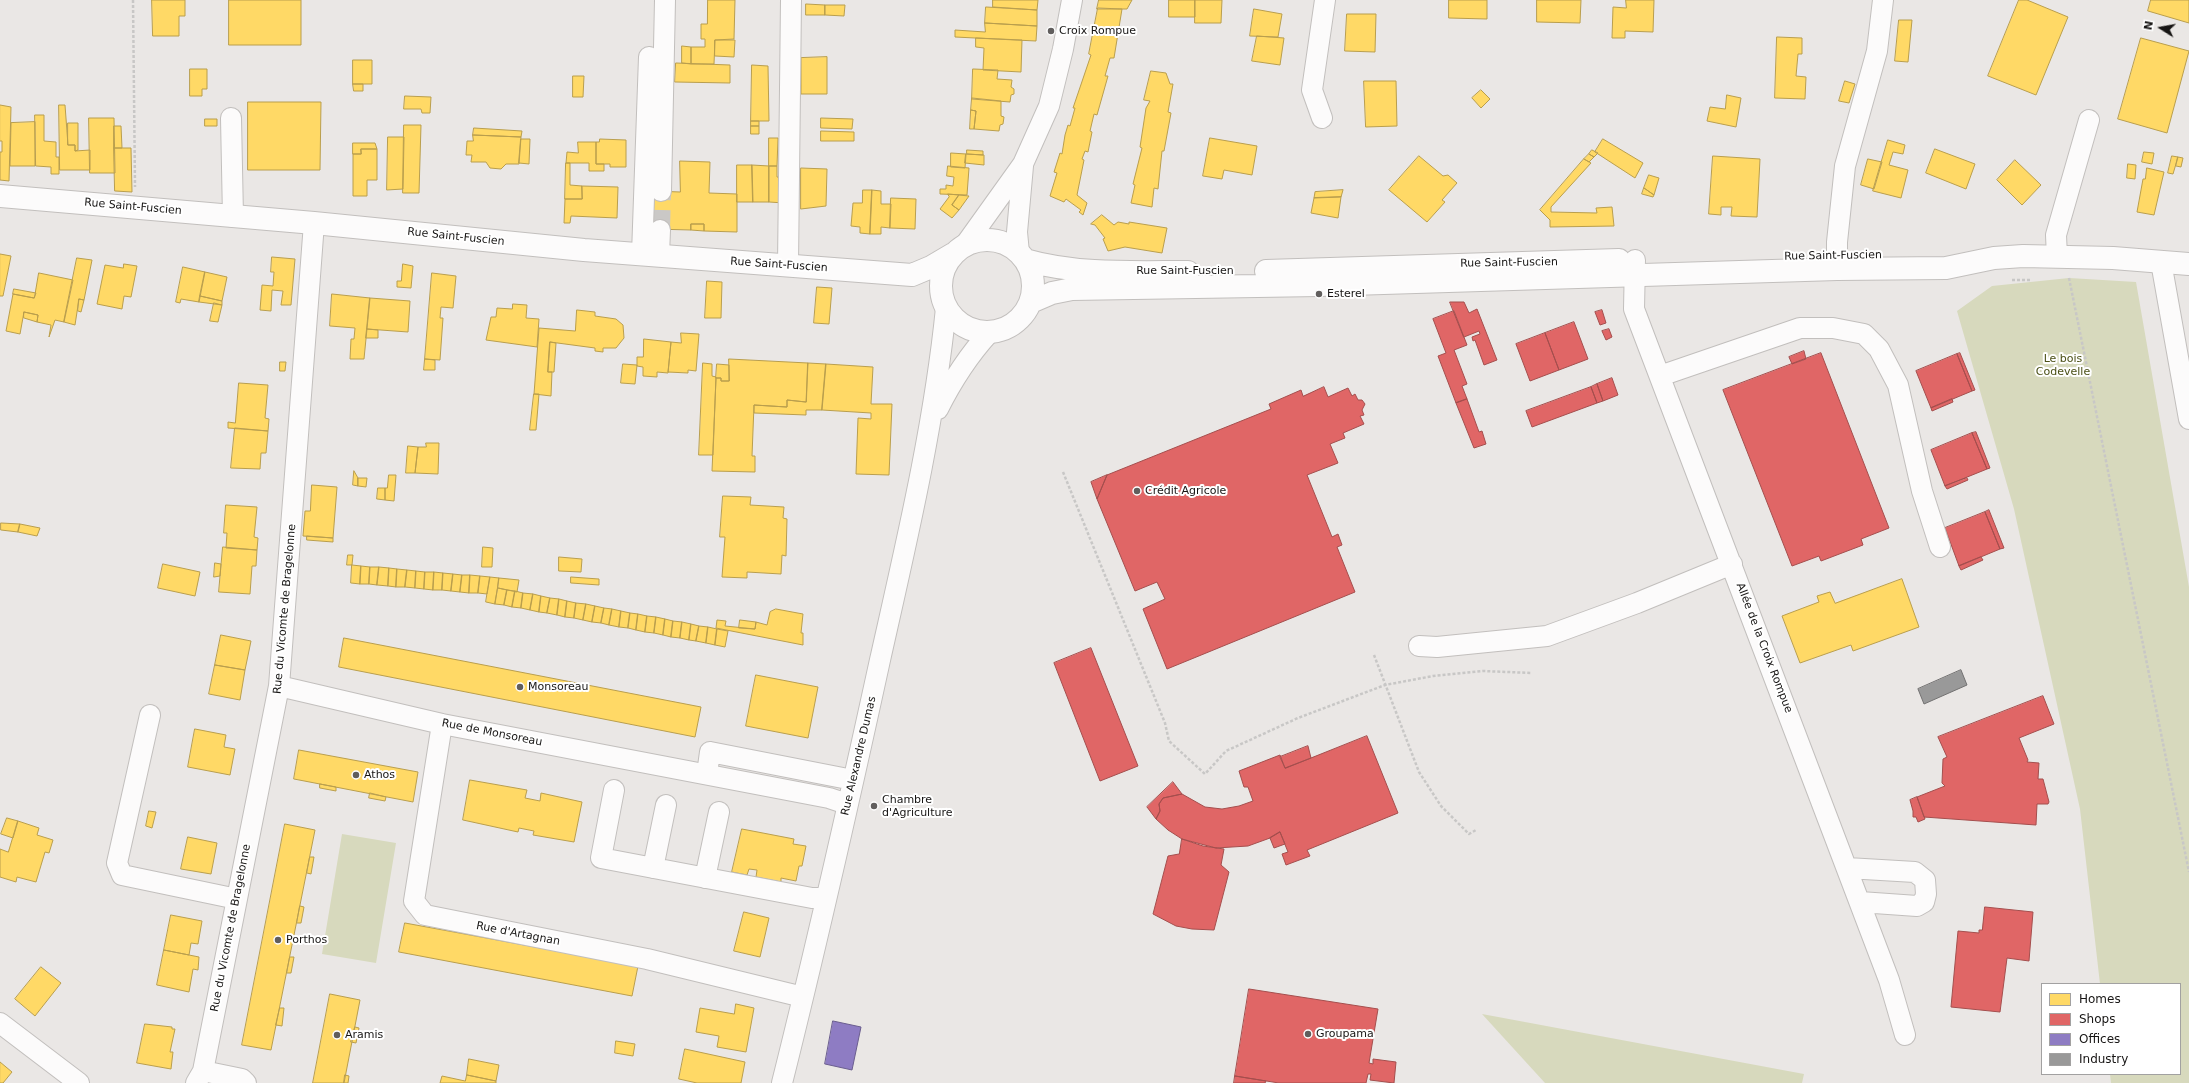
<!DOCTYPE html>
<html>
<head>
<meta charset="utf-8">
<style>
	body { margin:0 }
	#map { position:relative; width:2189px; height:1083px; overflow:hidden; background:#eae7e5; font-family:"DejaVu Sans",sans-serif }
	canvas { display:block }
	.legend { position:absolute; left:2041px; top:983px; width:140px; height:92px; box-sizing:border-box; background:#fff; border:1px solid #a2a1a1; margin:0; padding:5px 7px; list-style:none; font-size:12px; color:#171514 }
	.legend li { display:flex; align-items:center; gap:8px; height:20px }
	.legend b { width:20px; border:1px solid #a2a1a1 }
	.north { position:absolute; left:2141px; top:8px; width:40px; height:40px; -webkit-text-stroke:3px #fff; paint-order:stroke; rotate:281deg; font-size:11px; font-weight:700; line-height:16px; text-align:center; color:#171514 }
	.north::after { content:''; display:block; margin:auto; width:14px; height:18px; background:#171514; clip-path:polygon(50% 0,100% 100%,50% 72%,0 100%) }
</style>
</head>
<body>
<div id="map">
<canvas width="2189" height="1083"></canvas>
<ul class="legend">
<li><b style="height:11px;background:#ffd966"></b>Homes</li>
<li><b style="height:11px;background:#e06666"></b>Shops</li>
<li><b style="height:11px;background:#8e7cc3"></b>Offices</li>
<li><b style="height:11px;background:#999"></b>Industry</li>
</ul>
<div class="north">N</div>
</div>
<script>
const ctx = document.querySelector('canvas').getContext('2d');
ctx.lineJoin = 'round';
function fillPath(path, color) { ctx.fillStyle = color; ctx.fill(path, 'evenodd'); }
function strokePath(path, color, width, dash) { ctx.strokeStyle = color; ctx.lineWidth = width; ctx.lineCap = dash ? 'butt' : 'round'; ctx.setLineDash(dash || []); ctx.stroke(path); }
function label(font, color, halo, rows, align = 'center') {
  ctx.font = font + ' "DejaVu Sans",sans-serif'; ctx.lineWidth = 4; ctx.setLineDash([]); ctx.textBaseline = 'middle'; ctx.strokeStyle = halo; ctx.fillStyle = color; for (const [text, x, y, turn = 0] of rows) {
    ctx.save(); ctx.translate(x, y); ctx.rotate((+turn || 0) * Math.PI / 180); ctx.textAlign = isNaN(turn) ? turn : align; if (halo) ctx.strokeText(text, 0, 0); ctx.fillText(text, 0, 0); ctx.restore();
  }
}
fillPath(new Path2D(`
	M2069,278L2136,282L2189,587V1083H2111L2110,1074H2180V984H2100L2080,809L2014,509L1957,311L1992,286Z
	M342,834L396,843L376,963L322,954Z
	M1482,1014L1804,1074L1802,1083H1545Z`), '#d7d9bd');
const homes = new Path2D(`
	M152,0H185V16H179V36H153Z
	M229,0H301V45H229Z
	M708,0H735L734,39L715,40L714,64H691V47H705V39H701V24H707Z
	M993,0H1038L1037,10L993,7Z
	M1099,0H1132L1127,9H1097Z
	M1169,0H1195V17H1169Z
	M1195,0H1222L1221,23H1195Z
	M1449,0H1487V19L1449,18Z
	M1537,0H1581L1580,23L1537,22Z
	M1626,0H1654L1653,32L1625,31V38H1612L1613,7L1626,8Z
	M2019,0H2027L2068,17L2036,95L1988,76Z
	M2151,0H2189V23L2148,11Z
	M806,4L825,5V15H806Z
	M825,5H845L844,16L825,15Z
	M986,7L1037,10V26L985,23Z
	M1098,8L1122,9L1114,58H1110L1105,76H1108L1097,115L1094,114L1090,131L1092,132L1088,152L1085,151L1082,159L1084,160L1077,195L1087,203L1083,215L1079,212L1081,210L1066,199L1064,202L1050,196L1057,173L1054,172L1060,153L1062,154L1065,135L1068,125L1070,126L1075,108H1073L1091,55L1089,54Z
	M1254,9L1282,14L1278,37L1250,36Z
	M1347,14H1376L1375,52L1345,51Z
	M1899,20H1912L1908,62L1895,61Z
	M985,23L1037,26L1036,41L955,37V30L985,32Z
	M1257,36L1284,38L1280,65L1252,61Z
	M1777,37L1802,38V54H1798L1796,76L1806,77L1805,99L1775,98Z
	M976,38L1022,40L1021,72L983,70L984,48L976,47Z
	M2141,38L2189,51L2167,133L2118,119Z
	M715,40H735L734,57L715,56Z
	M682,46L691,47V64L682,63Z
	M827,57V94H801V58Z
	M353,60H372V84H353Z
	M676,63L730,65V83L675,82Z
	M752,65L768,66L769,121H751Z
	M190,69H207V89H202V96H190Z
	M973,69L998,70L997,79L1012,80L1011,87L1014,89V94L1011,95L1010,102L972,99Z
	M1151,71L1166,73L1170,84H1173L1168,112L1171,113L1164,151H1162L1158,189L1154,188L1152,207L1131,203L1135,185L1133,184L1142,148L1140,147L1146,108L1150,101L1144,100Z
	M573,76H584L583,97H573Z
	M1364,81H1396L1397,126L1366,127Z
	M1845,81L1855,84L1849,103L1839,101Z
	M353,84H363V91H354Z
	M1481,90L1490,99L1481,108L1472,98Z
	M1727,95L1741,98L1736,127L1707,121L1710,107L1725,109Z
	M405,96L431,97L430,113H422L421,109H404Z
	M972,98L1001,101V116L1004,117L1003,124L1000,125L999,131L974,129L976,111L971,110Z
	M248,102H321L320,170H248Z
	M0,105L11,107L9,181L0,180V152H2V141H0Z
	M59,105H65L68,145H75V151L90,150V170H60Z
	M971,110L976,111L974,129H970Z
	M35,115H44V141L56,142V157H59V174H51V167L36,166Z
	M89,118H114L115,173H90Z
	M821,118L853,119L852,129L821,128Z
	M205,119H217V126H205Z
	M751,121H759V126H751Z
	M35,122V166H10L11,123Z
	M68,123H78V150L75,151V145H68Z
	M404,125H421L419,193H403Z
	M114,126H121L122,148H114Z
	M751,126H759V134H751Z
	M474,128L522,131L521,137L473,135Z
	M821,131L854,132V141H821Z
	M473,135L521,137L519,164H506L501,169L490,168L486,162H471L472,155H466L467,141H473Z
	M388,137H404L403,189L387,190Z
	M769,138H778L777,166H769Z
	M1210,138L1257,146L1252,175L1224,170L1222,179L1203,176Z
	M521,139H530L529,164L519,163Z
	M600,139L626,140V167H610V164H596V142H599Z
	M1603,139L1643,163L1635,178L1595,152Z
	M1888,140L1905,145L1903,154L1893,152L1889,165L1908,170L1901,198L1873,191Z
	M578,142H596V164H604V171H589V163H566L567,152L578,153Z
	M353,143H375L377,149H361V154H353Z
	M114,148H131L132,192L115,191Z
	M361,149H377V180H367V196H353V154H361Z
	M1935,149L1975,164L1966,189L1926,173Z
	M967,150L983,151V155L967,154Z
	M1592,150L1598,153L1594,157L1589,154Z
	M2144,152L2154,153L2152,164L2142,162Z
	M951,153L966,154L965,168L951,167Z
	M966,154L984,155V165L965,163Z
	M1589,154L1594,157L1589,162L1584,159Z
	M1419,156L1443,176L1448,175L1457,183L1442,200L1445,202L1427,222L1389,190Z
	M1713,156L1760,159L1757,217L1731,216L1732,207H1721V215L1709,214Z
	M2172,156L2178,157L2173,174L2168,173Z
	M2178,157L2183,158L2181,167L2176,166Z
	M1584,159L1591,163L1551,207V212L1597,213L1596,208L1612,207L1614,226L1550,227V220L1540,210Z
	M1868,159L1882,162L1874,189L1861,185Z
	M2015,160L2041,185L2022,205L1997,180Z
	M680,161L710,162L709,193L737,194V232L704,231V224H691V230L653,229L654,191L680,192Z
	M566,163H570V185L582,186V199H565Z
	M2128,164L2136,165L2135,179L2127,178Z
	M737,165H752L753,202H737Z
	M752,165L769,166V202H753Z
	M769,166H777V177L784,178V203L769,202Z
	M948,166L969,168L967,195L940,194V189H946V185L953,186L954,177L947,176Z
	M801,168L827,169L826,206L801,209Z
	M2147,168L2164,172L2154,215L2137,212L2143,179H2145Z
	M1649,175L1659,178L1654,195L1644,188Z
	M582,186L618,187L617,218L571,216L570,223H564L565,199H582Z
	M1644,188L1654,195L1653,197L1642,194Z
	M863,190H872L870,234L860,233V227L851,226L853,203H862Z
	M872,190L881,191V204H891L890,228L881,227V234H870Z
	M1343,190L1341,197L1314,198L1315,192Z
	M948,194L959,195L952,205L959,210L952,218L940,209L949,197Z
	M959,195L969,196L959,210L952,205Z
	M1341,197L1338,218L1311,213L1314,198Z
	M891,198L916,199L915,229L890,228Z
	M1102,215L1114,225L1118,222L1129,224V222L1167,228L1162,253L1125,247L1108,251L1103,239L1105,238L1095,225L1091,224Z
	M691,224H704V231L691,230Z
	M0,254L11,256L3,296H0Z
	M272,257L295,259L291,305H281L283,291L272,290L271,311L260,310L262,285L273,286L274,272H271Z
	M77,258L92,260L84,300L79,299L75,325L64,322Z
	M124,264L137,266L131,297L124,296L122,309L97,304L105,265L123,268Z
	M403,264L413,266L411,288L397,287V281H401Z
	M183,267L205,272L199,302L181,299L180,303L176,302Z
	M205,272L227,277L222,301L200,296Z
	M39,273L73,280L64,322L55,320L49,337L51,325L37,322L38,315L24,312L20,334L6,331L13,294L34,298Z
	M432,273L456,276L453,308L441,307L440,318H443L440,360L425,359Z
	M707,281L722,282L721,318H705Z
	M817,287L832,288L829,324L814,323Z
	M14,289L36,293L34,298L13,294Z
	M332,294L370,298L364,359H350L351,339H354L355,328L330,326Z
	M200,296L222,301V305L199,302Z
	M370,298L410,301L408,332L367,329Z
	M79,299L84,300L81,312L78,311Z
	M214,303L222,305L218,322L210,321Z
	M513,304L527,305L526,318L539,319L537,347L486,340L491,317H496L497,308L512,309Z
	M577,310L595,312V316L616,319L623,325L624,338L616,348H603V352L595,351V348L550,342L548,372H552L551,396L534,394L539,328L575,331Z
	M24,312L38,315L37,322L24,318Z
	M367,329L378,330V338H366Z
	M681,333L699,334L696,371L688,370V373L668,372L671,342L681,343Z
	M644,339L671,342L668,373L657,372V377L643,376V367L637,366V357H643Z
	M550,342L556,343L554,372H548Z
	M425,359L435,360V370H424Z
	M729,359L808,363L806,402L787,400V407L754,405L752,456H755V472L712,471L716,378H721V381H729Z
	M280,362H286L285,371H280Z
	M703,363L712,364V376L716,377L713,455H699Z
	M808,363L826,364L822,410H806V415L754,413V405L787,407V400L806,402Z
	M623,364L637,365L635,384L621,383Z
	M717,364L729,365V381H721V378H716Z
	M826,364L873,367L871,404H892L889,475L856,474L858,418L871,419V413L822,410Z
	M239,383L268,385L265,418L269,419L268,431L228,428V422L235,423Z
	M534,394H539L536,430H530Z
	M235,428L268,431L266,453H261L260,469L231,468Z
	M426,443H439L438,474L415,473L418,447H426Z
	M408,446L418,447L415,473H406Z
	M354,471L358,478V486L353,485Z
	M389,475H396L394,501L385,500V488H387Z
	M358,478H367L366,487L358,486Z
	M312,485L337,487L333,538L303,536L305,511H310Z
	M378,488H385V500L377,499Z
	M723,496L751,497L750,505L784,507L783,518L787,519L786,556L782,555L781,574L747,572V578L722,577L725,537H720Z
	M226,505L257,507L254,537L258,538L257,550L226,548L227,533H224Z
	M1,523L20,524L18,532L1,530Z
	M20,524L40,528L37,536L18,532Z
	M307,536L333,538V542L307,540Z
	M223,547L257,550L256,566H252L250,594L219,592Z
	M483,547L493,548L492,567H482Z
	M348,555H353L352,565H347Z
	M559,557L582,559L581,572L559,571Z
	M215,563L221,564L220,576L214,577Z
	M163,564L200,572L195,596L158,588Z
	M352,565L361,566L360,584L351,583Z
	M361,566L370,567L369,584H360Z
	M370,567H379L377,585L369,584Z
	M379,567L389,568L388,586L377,585Z
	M389,568L397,569L396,587L388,586Z
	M397,569L407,570L405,587H396Z
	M407,570L416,571L415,588L405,587Z
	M416,571L425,572L424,589L415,588Z
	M425,572H434L433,590L424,589Z
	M434,572L443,573L442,590H433Z
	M443,573L453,574L451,591L442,590Z
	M453,574L462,575L460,592L451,591Z
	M462,575H470L469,593L460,592Z
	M470,575L480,576L478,593H469Z
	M480,576L490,577L487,594L478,593Z
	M490,577L499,578L495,604L486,602Z
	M571,577L599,579V585L571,583Z
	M499,578L519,580L517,592L498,588Z
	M1902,579L1919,627L1853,651L1851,645L1800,663L1782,616L1819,602L1817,596L1830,592L1835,603Z
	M498,588L507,590L504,605L495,604Z
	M507,590L515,591L512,607L504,605Z
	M515,591L523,593L521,608L512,607Z
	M523,593L533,594L530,610L521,608Z
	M533,594L541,596L539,612L530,610Z
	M541,596L550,598L547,613L539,612Z
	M550,598L559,599L557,615L547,613Z
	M559,599L567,601L565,617L557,615Z
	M567,601L576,603L574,618L565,617Z
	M576,603L586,604L583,620L574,618Z
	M586,604L595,606L592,622L583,620Z
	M595,606L604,608L601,623L592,622Z
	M604,608L612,609L609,625L601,623Z
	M612,609L621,611L619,627L609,625Z
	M776,609L803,614L801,633H803V645L716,628L717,620L726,621L725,626L755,629L756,622L767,625L770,612Z
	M621,611L630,613L628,628L619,627Z
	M630,613L638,614L636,630L628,628Z
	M638,614L647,616L645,632L636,630Z
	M647,616L656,617L654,633L645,632Z
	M656,617L665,619L663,635L654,633Z
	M665,619L673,621L671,637L663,635Z
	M740,620L756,622L755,629L739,628Z
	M673,621L682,622L680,638L671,637Z
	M682,622L691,624L689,640L680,638Z
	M691,624L699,626L696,641L689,640Z
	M699,626L708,627L706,643L696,641Z
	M708,627L717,629L715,645L706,643Z
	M717,629L728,631L725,647L715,645Z
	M221,635L251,641L245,670L215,665Z
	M344,638L701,707L695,737L339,667Z
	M215,665L245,670L240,700L209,694Z
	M756,675L818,687L808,738L746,726Z
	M195,729L226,735L224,747L235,749L230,775L188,767Z
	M299,750L418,772L413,802L294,779Z
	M470,780L527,790L525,798L540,801L541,793L582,802L574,842L533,835L534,831L519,828L518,832L463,820Z
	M320,784L336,787V791L320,788Z
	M370,793L386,797L385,801L369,798Z
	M149,811L156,812L152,828L146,826Z
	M7,818L18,821L13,838L1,834Z
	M18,821L39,828L37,835L53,840L49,853L45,852L36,882L17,877L16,882L0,877V849L8,852Z
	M285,824L315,830L271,1050L242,1045Z
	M742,829L794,839L793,844L806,846L802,866H799L796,881L781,878V882L756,877L757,870L749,869L747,875L732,872Z
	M188,837L217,843L211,874L181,869Z
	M310,857H314L311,874L307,873Z
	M300,906L304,907L301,923H297Z
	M744,912L769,918L760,957L734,951Z
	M171,915L202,921L198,944L191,943L189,955L164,950Z
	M405,923L638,966L632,996L399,952Z
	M164,950L199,957L198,970L193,969L189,992L157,985Z
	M290,957H294L291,973H287Z
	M41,967L61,983L35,1016L15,999Z
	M330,994L360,1000L344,1083H313Z
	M736,1004L754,1008L746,1052L717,1047L719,1036L696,1032L700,1008L734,1014Z
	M280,1008H284L282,1026L276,1025Z
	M145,1024L172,1027V1029H175L170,1052H173L171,1069L137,1063Z
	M355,1027L359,1028L356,1043L351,1042Z
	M616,1041L635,1044L633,1056L615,1053Z
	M685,1049L745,1062L741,1083H697L679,1079Z
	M469,1059L499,1065L496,1081L467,1075Z
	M0,1062L12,1072L3,1083H0Z
	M345,1075L349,1076L348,1083H344Z
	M467,1075L496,1081V1083H440L442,1076L465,1081Z`);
fillPath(homes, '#ffd966');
strokePath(homes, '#b99e4d', 1);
const shops = new Path2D(`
	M1450,302H1464L1469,313L1477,309L1497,360L1484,365L1475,340L1473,341L1472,337L1480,334L1479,331L1464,337Z
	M1602,310L1606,323L1600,325L1595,312Z
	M1454,311L1467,345L1454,350L1467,384L1462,386L1467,399L1456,403L1438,356L1446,353L1433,319Z
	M1574,322L1588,359L1559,370L1545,333Z
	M1609,329L1612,337L1606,340L1602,331Z
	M1545,333L1559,370L1530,381L1516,344Z
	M1804,351L1806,359L1792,364L1789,357Z
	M1821,353L1889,528L1861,539L1863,545L1821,561L1819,556L1792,566L1723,390Z
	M1960,353L1975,390L1972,391L1957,354Z
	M1957,354L1972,391L1931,408L1916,371Z
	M1612,378L1618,395L1603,401L1597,384Z
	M1597,384L1603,401L1597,403L1591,387Z
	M1324,387L1328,397L1348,388L1352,396L1355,394L1358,400H1362L1365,404L1362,410L1364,415L1360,416L1364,424L1343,433L1345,438L1330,444L1338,463L1307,475L1332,537L1338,534L1342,545L1337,547L1355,592L1167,669L1143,609L1165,599L1157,582L1135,591L1097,499L1107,475L1271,409L1269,404L1301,390L1303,396Z
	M1591,387L1597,403L1532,427L1526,411Z
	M1467,399L1479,432L1482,431L1486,444L1474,448L1456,403Z
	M1952,399L1953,402L1932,411L1931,408Z
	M1976,432L1990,468L1987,469L1972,433Z
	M1972,433L1987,469L1945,486L1931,450Z
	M1107,475L1097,499L1091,482Z
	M1967,478L1968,480L1947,489L1945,486Z
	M1989,510L2004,548L2000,549L1985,512Z
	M1985,512L2000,549L1959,566L1945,528Z
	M1981,557L1983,560L1961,570L1959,566Z
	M1091,648L1138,766L1100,781L1054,663Z
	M2043,696L2054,724L2019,738L2028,760L2027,762L2039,763L2038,779H2043L2049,802L2048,804H2037L2036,825L1924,817L1917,797L1945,786L1942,783L1943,759L1947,757L1938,737Z
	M1367,736L1398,813L1307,850L1310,856L1286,865L1282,854L1288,852L1280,832L1270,838L1248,846L1216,848L1182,839L1168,830L1156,819L1160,811L1159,804L1163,798L1182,794L1205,807L1222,809L1239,806L1253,801L1248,787H1244L1239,771L1280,755L1285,768Z
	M1308,746L1311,758L1285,768L1280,757Z
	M1173,782L1182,794L1163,798L1159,804L1160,811L1156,819L1147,807Z
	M1917,797L1925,819L1918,822L1916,817H1913V811L1910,800Z
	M1280,832L1285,844L1274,848L1270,838Z
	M1182,839L1203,846L1224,849L1221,865L1229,872L1214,930L1192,929L1176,926L1153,914L1168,856L1179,854Z
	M1985,907L2033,912L2029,961L2007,958L2000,1012L1951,1007L1958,931L1979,933V930H1982Z
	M1249,989L1378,1009L1369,1063L1373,1064V1059L1396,1062L1394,1083L1370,1080L1371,1074H1368L1366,1083H1279L1235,1076Z
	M1235,1076L1266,1081L1265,1083H1234Z`);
fillPath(shops, '#e06666');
strokePath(shops, '#a44e4d', 1);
const offices = new Path2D(`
	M833,1021L861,1027L852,1070L825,1064Z`);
fillPath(offices, '#8e7cc3');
strokePath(offices, '#6a5d8e', 1);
const industry = new Path2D(`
	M1961,670L1967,685L1924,704L1918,689Z`);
fillPath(industry, '#999');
strokePath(industry, '#727171', 1);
strokePath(new Path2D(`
	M660,230L661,191`), '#cac8c6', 20, [20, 10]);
const minor = new Path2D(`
	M231,118L233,217
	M1322,118L1312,90L1325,0
	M661,191L665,0
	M965,245L1023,164L1049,106L1063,49L1072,0
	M1019,253L1017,232L1023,166
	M642,254L649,57
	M659,255L660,230
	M2057,257L2056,235L2089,120
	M1635,260L1634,309L1889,980L1905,1035
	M2161,262L2189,419
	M788,265L791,0
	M1837,269V242L1845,166L1877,51L1883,0
	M1660,376L1800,328H1833L1864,334L1879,349L1898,385L1922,491L1940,547
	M938,409C952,381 968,356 989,333
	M1419,646L1437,647L1547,636L1637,603L1732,564
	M279,686L442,724L829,798L847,804
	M150,715L117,863L122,875L237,899
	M442,724L414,901L425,915L647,959L803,997
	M707,774L710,752L853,780
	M614,790L601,858L812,898H826
	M653,868L666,805
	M1847,868L1915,872L1925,880L1926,894L1924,902L1917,906L1860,902
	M705,878L719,812
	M0,1023L79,1083
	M203,1071L242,1079L246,1083
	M196,1083L203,1071L279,686L314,223
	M782,1083C817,943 849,802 880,660C906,544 934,427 946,308`);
const major = new Path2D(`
	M0,196L314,223L584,250L912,275L931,267L953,254
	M941 286a46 46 0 1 1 92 0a46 46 0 1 1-92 0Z
	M1025,260C1077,275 1134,272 1188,272
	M1266,271L1619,260
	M1031,302L1052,293L1072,289L1319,285L1837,269L1946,268L1994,258L2023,256L2113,258L2189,264`);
strokePath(minor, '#c2bfbd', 22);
strokePath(major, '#c2bfbd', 24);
strokePath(new Path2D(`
	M133,0L135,187
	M2069,278L2189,872
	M2012,280H2031
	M1063,472L1165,723L1169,741L1205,774L1226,751L1298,718L1385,685L1433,676L1483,671L1532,673
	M1374,655L1419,772L1441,806L1469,834L1476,830`), '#c8c7c6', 2.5, [3, 2]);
strokePath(minor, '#fcfbfb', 20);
strokePath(major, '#fcfbfb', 22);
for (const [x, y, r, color] of [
	[1051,31,4,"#615e5d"],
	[1319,294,4,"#615e5d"],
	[1137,491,4,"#615e5d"],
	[520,687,4,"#615e5d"],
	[356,775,4,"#615e5d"],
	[874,806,4,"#615e5d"],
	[278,940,4,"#615e5d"],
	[1308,1034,4,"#615e5d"],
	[337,1035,4,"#615e5d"]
]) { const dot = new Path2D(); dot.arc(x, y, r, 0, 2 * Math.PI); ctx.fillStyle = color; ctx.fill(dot); strokePath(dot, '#fff', 1.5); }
label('11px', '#171514', '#fff', [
	["Croix Rompue",1059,31],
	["Esterel",1327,294],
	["Crédit Agricole",1145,491],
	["Monsoreau",528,687],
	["Athos",364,775],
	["Chambre",882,800],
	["d'Agriculture",882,813],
	["Porthos",286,940],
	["Groupama",1316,1034],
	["Aramis",345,1035]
], 'left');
label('11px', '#171514', '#fff', [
	["Rue Saint-Fuscien",133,207,5],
	["Rue Saint-Fuscien",456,237,6],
	["Rue Saint-Fuscien",1833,256,-1],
	["Rue Saint-Fuscien",1509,263,-1],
	["Rue Saint-Fuscien",779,265,4],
	["Rue Saint-Fuscien",1185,271],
	["Rue du Vicomte de Bragelonne",285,609,-85],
	["Allée de la Croix Rompue",1764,648,69],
	["Rue de Monsoreau",492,733,11],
	["Rue Alexandre Dumas",859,756,-77],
	["Rue du Vicomte de Bragelonne",231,928,-79],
	["Rue d'Artagnan",518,934,11]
]);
label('11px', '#4b5016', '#fff', [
	["Le bois",2063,359],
	["Codevelle",2063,372]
]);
</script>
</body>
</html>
